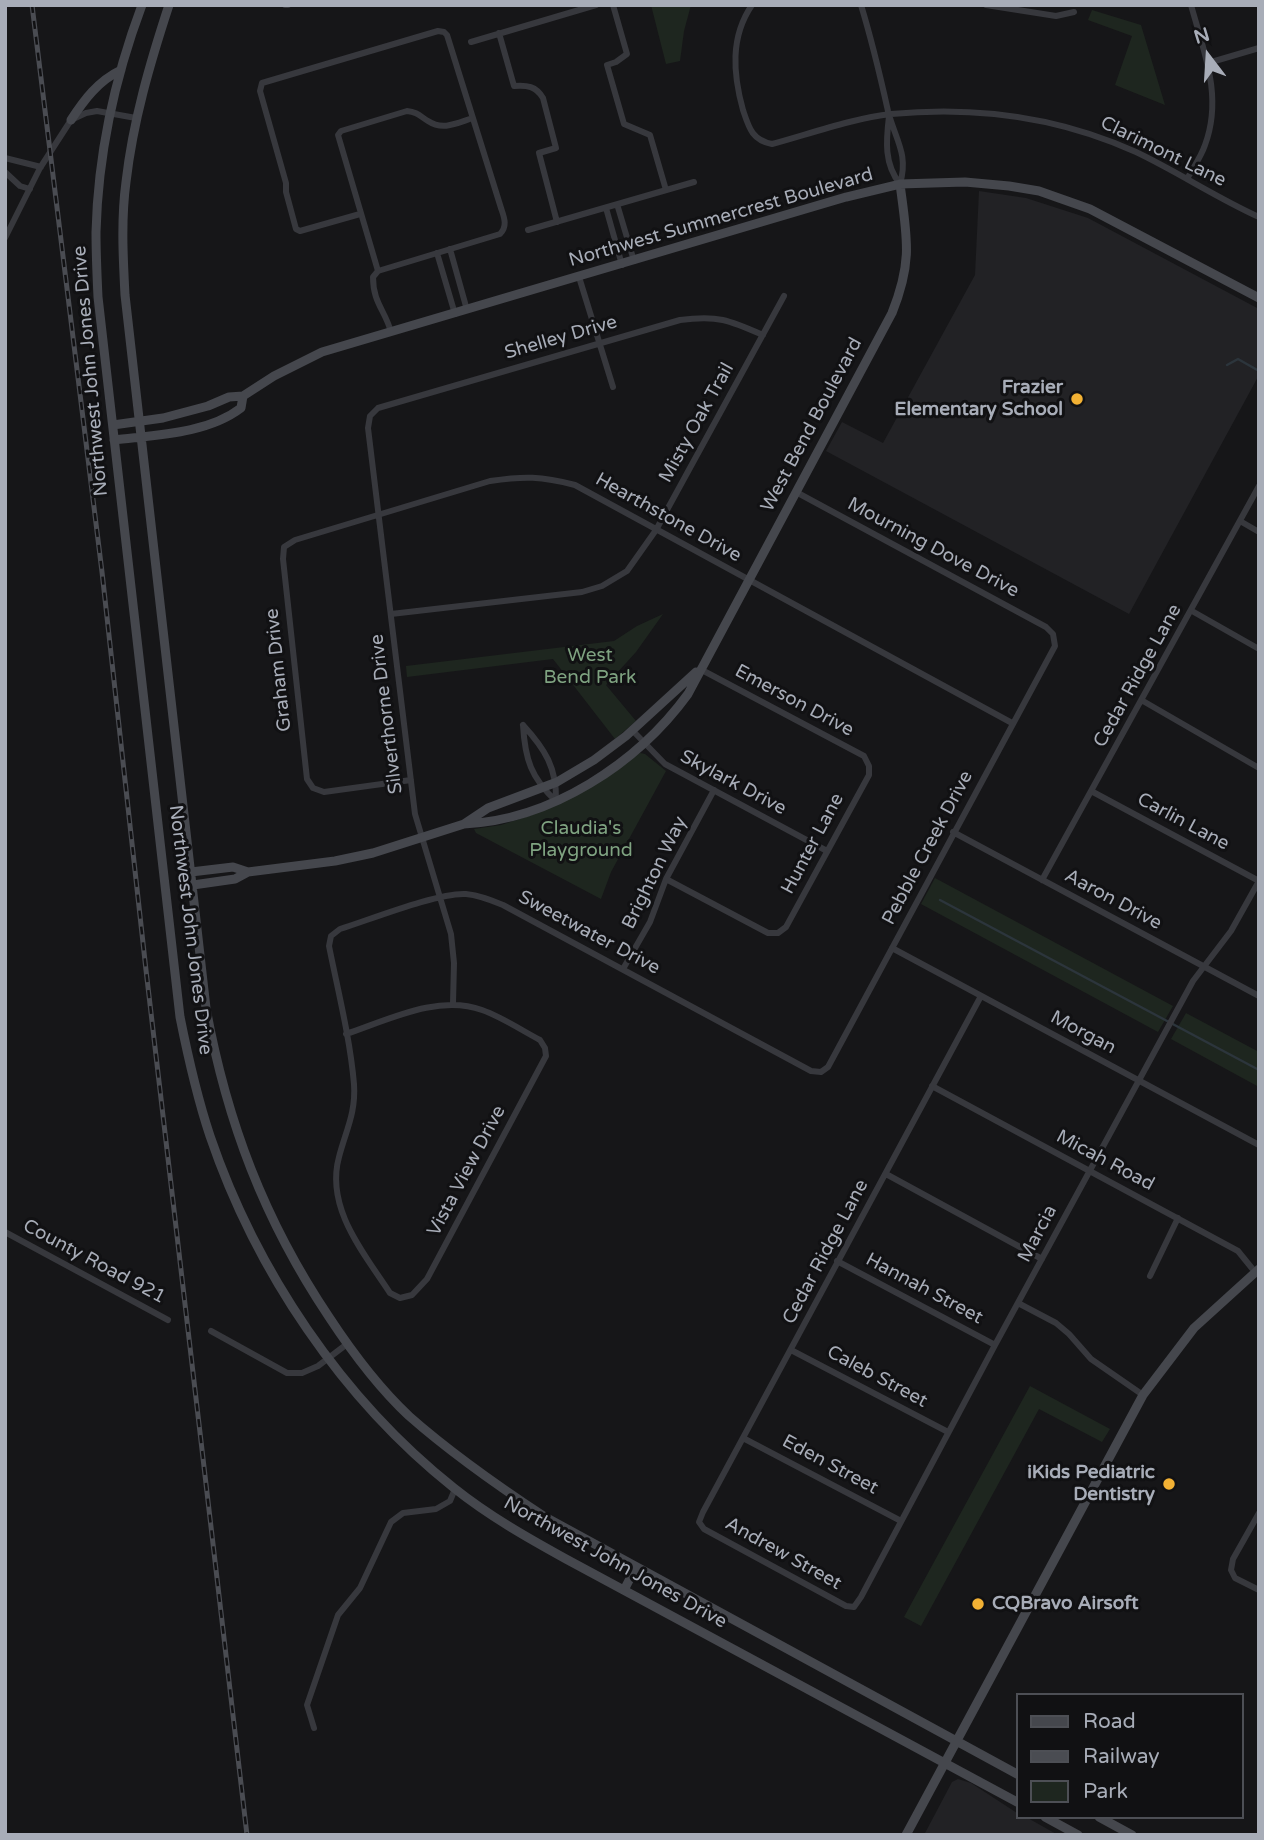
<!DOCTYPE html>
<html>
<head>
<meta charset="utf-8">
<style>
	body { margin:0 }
	#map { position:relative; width:1264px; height:1840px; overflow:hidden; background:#161618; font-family:"Varela Round",sans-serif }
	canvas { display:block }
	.frame { position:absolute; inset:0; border:7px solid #a8adb8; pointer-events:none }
	.legend { position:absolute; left:1016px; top:1693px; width:228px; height:126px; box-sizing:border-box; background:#111113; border:2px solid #4d4f55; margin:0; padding:9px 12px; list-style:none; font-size:21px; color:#a8adb8 }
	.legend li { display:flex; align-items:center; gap:14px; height:35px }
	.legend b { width:35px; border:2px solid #4d4f55 }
	.north { position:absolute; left:1173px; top:21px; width:70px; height:70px; -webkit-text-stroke:5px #111113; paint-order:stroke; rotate:343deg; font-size:19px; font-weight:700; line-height:28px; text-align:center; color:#a8adb8 }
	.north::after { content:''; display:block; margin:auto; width:24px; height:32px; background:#a8adb8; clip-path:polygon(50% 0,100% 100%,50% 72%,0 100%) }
</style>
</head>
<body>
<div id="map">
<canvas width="1264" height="1840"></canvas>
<div class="frame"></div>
<ul class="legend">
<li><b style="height:9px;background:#45474d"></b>Road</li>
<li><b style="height:9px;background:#4a4c52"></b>Railway</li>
<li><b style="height:19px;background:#1e261f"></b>Park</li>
</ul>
<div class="north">N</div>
</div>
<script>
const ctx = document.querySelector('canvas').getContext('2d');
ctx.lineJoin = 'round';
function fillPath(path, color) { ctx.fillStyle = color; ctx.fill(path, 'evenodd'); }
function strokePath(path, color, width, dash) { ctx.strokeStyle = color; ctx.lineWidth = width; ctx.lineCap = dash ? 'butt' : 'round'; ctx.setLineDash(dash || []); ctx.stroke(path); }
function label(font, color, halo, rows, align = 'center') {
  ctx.font = font + ' "Varela Round",sans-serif'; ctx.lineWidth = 6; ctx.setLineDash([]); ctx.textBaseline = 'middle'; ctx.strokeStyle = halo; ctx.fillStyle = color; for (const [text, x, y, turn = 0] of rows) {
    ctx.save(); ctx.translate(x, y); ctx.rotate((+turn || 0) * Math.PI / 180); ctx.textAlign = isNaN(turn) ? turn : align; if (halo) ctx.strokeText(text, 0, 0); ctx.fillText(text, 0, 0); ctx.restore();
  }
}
fillPath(new Path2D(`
	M979,191L1026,198L1088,218L1259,309V375L1129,614L826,451L842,422L883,443L975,275Z
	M958,1779L971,1783L1017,1813V1817H1026L1058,1835H924L952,1782Z`), '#222225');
fillPath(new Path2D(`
	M651,5H691L684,31L680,61L666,64Z
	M1092,10L1141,25L1165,105L1115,85L1132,36L1088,20Z
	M663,614L636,652L606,685L636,721L615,739L553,659L407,677L406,666L614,641L637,626Z
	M640,753L645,754L666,771L611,872L601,899L476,833L474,829L501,825L532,815Z
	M935,878L1173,1006L1158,1032L921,904Z
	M1186,1013L1259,1052V1087L1171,1039Z
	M1030,1386L1110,1429L1102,1442L1039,1409L921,1626L904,1617Z`), '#1e261f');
strokePath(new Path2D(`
	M1227,365L1238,359L1259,371
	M940,900L1259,1070`), '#2c353c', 2.5);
strokePath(new Path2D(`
	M285,5H288
	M613,5L627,54L616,62L607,65L624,124L650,135L666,190
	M752,5C730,37 733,74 743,110C749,128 752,140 772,144C809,134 854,118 891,114C975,106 1059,117 1136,152C1178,172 1217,198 1259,217
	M861,5C872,41 880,75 888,111C895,139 909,154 900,184
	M986,5L1056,16L1074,12
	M499,33L514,86C527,85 536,86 543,98L556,148L539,153L557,222
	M471,42L596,5
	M1208,63L1259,48
	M889,116C886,141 884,164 900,184
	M5,158L41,167
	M5,172L20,186L30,189
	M1187,179C1193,168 1201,157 1205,145C1223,97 1204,52 1191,5
	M617,204L634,261
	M606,208L622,265
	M360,214L300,231L296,229L286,192V183L260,91L262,83L438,31L444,32L447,35L501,208C504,217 508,226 500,234L378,271L338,135L341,131L407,111C417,112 420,116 428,121C443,131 457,123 473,118
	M528,230L694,182
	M5,238L40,168L71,120L86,113L97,111L136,118
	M450,249L467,310
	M437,253L455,314
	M378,271L373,277C373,303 385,310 391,332
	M579,277L613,387
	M1240,521L1259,532
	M1192,611L1259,649
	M391,614L582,592L602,586L627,571L656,530L784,296
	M1143,701L1259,768
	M523,725C545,749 557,768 556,801
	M523,725C525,759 531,778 556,801
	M633,731L665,764L827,851
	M411,780L324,792L313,788L307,779L283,559L284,547L295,540L490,481C524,476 541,476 575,485L1012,723
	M1093,792L1259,881
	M953,832L1259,996
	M666,879L768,933H778L786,927L869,775V766L864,756L700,669
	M1042,880L1259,486
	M892,948L1259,1145
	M623,969L650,922L666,879L714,790
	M981,996L703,1512L699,1522L704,1529L846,1606L854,1607L861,1597L995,1345L1193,981L1231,931L1259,881
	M453,1003L454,963L451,934L415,814L368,428L370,416L378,408L680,320C718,315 729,320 763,335
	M346,1034C388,1020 438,994 482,1010C502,1017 521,1030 540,1040L545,1048L546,1056L427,1279L412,1295L400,1298L390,1293C364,1253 325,1208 339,1157C346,1130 356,1113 354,1084C350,1038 338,991 329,946L331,936L340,929C369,920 439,892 466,894C479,895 491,900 503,905L811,1071L821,1072L828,1067L1055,646L1053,634L1046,627L796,492
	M932,1086L1238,1251L1255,1272
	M886,1174L1042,1259
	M5,1232L168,1320
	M837,1261L995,1345
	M1150,1276L1178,1218
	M1018,1303L1056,1323L1069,1334L1091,1359L1143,1395
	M211,1331L287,1373H302L318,1366L347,1344
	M791,1350L948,1432
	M743,1438L901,1521
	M1259,1513L1233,1559L1231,1570L1235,1578L1259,1590
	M314,1728L307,1705L338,1615L360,1588L391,1522L403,1513L436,1509L450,1501L455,1489`), '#37383d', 6);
strokePath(new Path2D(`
	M142,5C115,77 98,155 96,232C96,254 97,276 98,297L180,1017C188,1057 197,1097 210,1136C256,1271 342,1399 454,1488C489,1516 528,1538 566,1559L1017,1802
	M169,5C150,63 133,121 126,182C121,219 123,257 125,295L206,1008C227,1122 264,1220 329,1317C352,1352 378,1387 409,1416C452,1454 498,1486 545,1517L1017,1774
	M71,120C84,100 98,81 121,70
	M113,425L163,418L208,406L229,397L243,396L274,376L322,352L846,197L900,184L965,182L1009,186L1039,191L1090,209L1259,298
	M114,440C155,435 207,434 241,408L243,396
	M464,824C551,820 637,764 688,694L892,313C913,261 907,238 900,184
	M191,872L233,867L248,872
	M193,885L235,879L248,872L335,861L373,853L464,824L488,808L557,782L594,760L626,736L696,672
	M624,1590L636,1567
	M1045,1817L1078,1835
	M1099,1817L1132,1835
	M906,1835L1143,1395L1194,1328L1259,1269`), '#45474d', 9);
const rail = new Path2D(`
	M32,5L102,572L146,970L247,1835`);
strokePath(rail, '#4a4c52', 5);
strokePath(rail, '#111113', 2.5, [8]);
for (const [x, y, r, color] of [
	[1077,399,7,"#f2b134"],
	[1169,1484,7,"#f2b134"],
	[978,1604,7,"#f2b134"]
]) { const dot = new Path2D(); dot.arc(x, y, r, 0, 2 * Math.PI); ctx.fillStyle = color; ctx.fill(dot); strokePath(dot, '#111113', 2.5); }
label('19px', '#a8adb8', '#111113', [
	["Clarimont Lane",1163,152,26],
	["Northwest Summercrest Boulevard",721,218,-16],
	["Shelley Drive",561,338,-16],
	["Northwest John Jones Drive",91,371,-95],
	["Misty Oak Trail",697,423,-61],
	["West Bend Boulevard",812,425,-62],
	["Hearthstone Drive",668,518,29],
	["Mourning Dove Drive",933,548,28],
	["Graham Drive",279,670,-96],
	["Cedar Ridge Lane",1138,676,-61],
	["Emerson Drive",794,701,28],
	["Silverthorne Drive",387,714,-97],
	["Skylark Drive",733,783,28],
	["Carlin Lane",1183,822,28],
	["Hunter Lane",813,844,-62],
	["Pebble Creek Drive",928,848,-62],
	["Brighton Way",655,873,-64],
	["Aaron Drive",1113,900,28],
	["Northwest John Jones Drive",190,930,83],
	["Sweetwater Drive",589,933,28],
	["Morgan",1083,1033,28],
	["Micah Road",1105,1161,28],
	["Vista View Drive",467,1171,-62],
	["Marcia",1038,1234,-62],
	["Cedar Ridge Lane",826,1252,-62],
	["County Road 921",94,1262,28],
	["Hannah Street",924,1289,28],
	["Caleb Street",877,1377,28],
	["Eden Street",830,1465,28],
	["Andrew Street",783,1554,29],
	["Northwest John Jones Drive",615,1563,29]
]);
label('bold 19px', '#a8adb8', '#111113', [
	["Frazier",1063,388],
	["Elementary School",1063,410],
	["iKids Pediatric",1155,1473],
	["Dentistry",1155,1495],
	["CQBravo Airsoft",992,1604,"left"]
], 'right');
label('19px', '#7fa381', '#111113', [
	["West",590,656],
	["Bend Park",590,678],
	["Claudia's",581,829],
	["Playground",581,851]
]);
</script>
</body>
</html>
